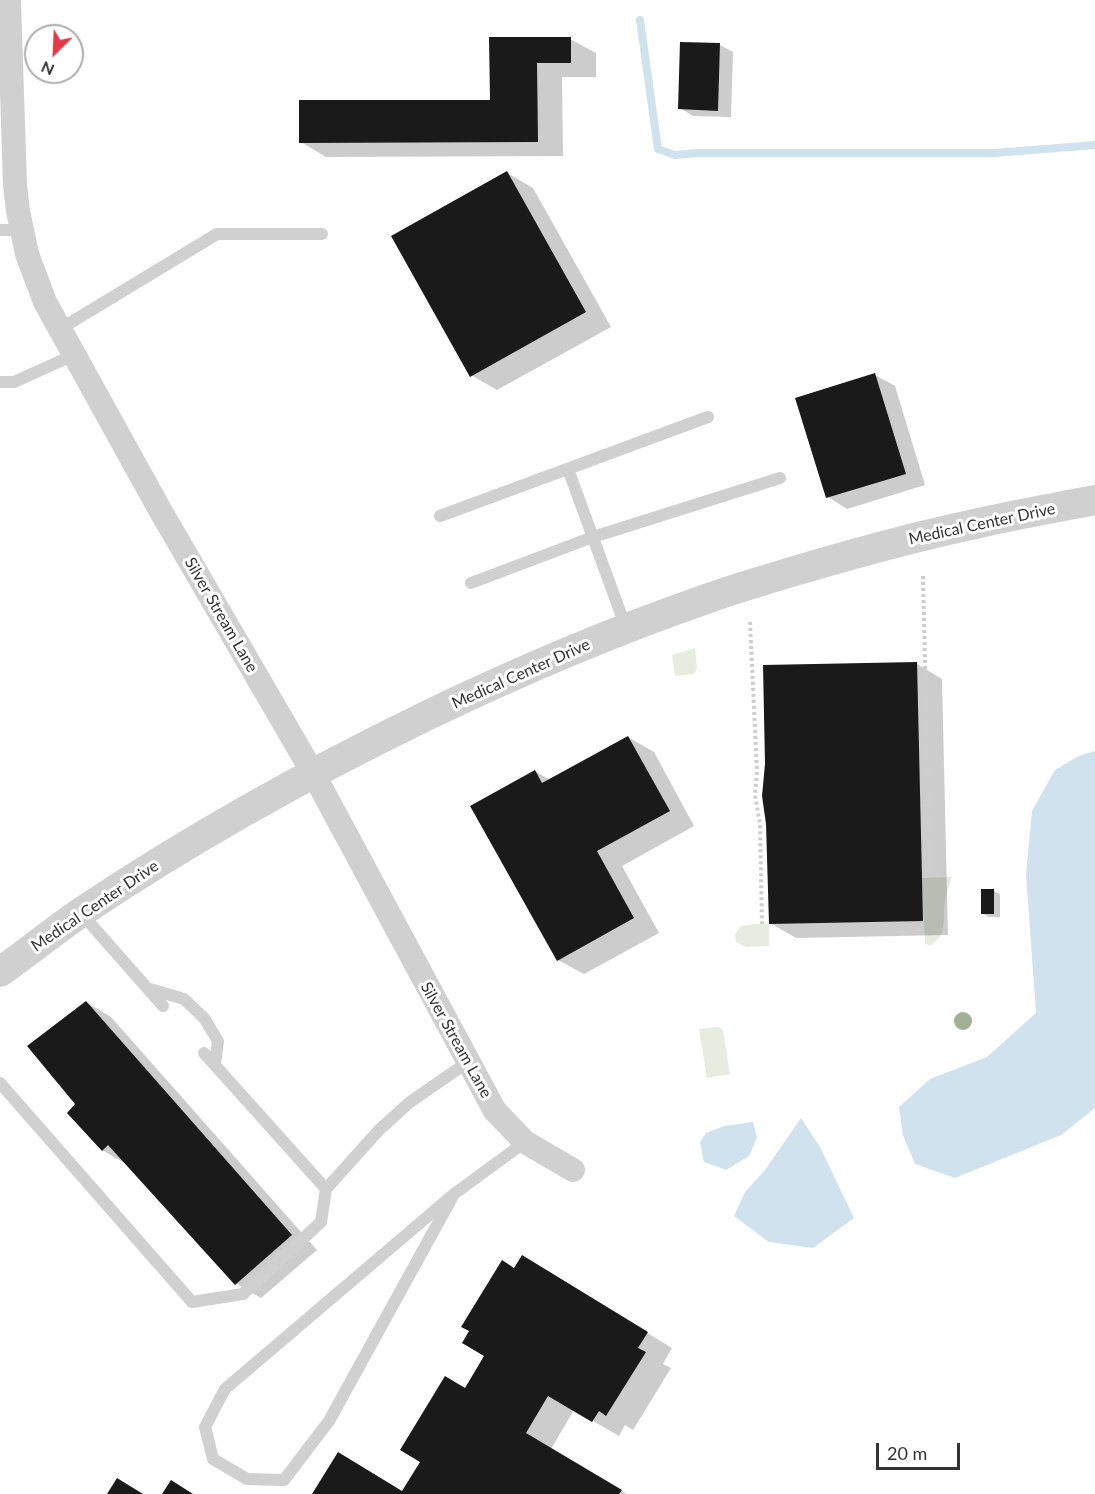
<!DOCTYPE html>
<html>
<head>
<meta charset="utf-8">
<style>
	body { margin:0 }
	#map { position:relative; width:1095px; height:1494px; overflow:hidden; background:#fff; font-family:Lato,sans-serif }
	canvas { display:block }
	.north { position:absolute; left:24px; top:24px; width:60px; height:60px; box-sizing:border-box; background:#fff; border:2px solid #adadad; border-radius:50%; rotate:204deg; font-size:16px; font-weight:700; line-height:24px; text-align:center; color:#333 }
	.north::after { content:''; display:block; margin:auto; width:21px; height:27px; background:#e63946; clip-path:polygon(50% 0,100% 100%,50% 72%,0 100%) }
	.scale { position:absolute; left:876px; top:1443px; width:84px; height:27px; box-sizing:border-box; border:3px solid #333; border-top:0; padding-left:8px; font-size:18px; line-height:21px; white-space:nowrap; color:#333; -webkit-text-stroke:4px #fff; paint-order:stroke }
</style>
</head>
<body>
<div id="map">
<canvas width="1095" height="1494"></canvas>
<div class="north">N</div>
<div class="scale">20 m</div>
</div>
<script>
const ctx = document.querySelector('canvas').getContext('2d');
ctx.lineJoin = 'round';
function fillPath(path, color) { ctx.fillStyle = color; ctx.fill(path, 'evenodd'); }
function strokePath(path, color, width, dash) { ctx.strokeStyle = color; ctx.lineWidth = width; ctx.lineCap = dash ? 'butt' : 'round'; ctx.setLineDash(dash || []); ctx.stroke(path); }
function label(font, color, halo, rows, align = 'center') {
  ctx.font = font + ' Lato,sans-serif'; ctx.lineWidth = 6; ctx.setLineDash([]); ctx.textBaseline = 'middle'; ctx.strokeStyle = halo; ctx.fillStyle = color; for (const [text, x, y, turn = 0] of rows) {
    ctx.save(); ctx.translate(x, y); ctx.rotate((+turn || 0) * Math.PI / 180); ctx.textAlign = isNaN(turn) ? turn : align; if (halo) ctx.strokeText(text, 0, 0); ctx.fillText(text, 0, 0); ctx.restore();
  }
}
fillPath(new Path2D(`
	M695,648L697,669L694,674L675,676L672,655Z
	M952,877C950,884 947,890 946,896C941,914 950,934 931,945L925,944L922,878Z
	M755,924H769V946L746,947L736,942L735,934L741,926Z
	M718,1027L723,1030L730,1074L707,1078L699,1029Z`), '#e6ecdf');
fillPath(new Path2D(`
	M1095,751V1108L1061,1135L955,1178L915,1164L903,1135L899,1107L930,1079L987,1057L1036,1013L1026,875L1032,811L1055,770L1079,756Z
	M801,1118L820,1147L854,1218L813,1248L769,1242L734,1216L745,1192L765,1170Z
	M753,1122L757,1138L749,1156L726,1170L704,1162L700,1142L706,1133L724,1126Z`), '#cfe2ee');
fillPath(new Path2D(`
	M491,38L570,39L596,53V77H562L563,156L326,157L301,142L491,102Z
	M720,45L733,52L731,117L693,116L680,108Z
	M507,173L533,188L611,327L497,390L471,375Z
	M875,375L895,386L925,485L847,509L828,497Z
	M917,664L942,679L948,935L796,938L770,923Z
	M628,737L654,752L694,826L622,866L659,933L584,974L558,960L535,771L550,780Z
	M994,891L1000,894V917H988L982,913Z
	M86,1002L111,1017L317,1250L261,1298L235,1283L128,1165L102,1150L77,1104Z
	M515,1270L548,1272L672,1348L663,1364L671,1368L633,1430L625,1425L619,1436L574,1410L551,1449L627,1494H314L403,1492L486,1356Z`), '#0003');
strokePath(new Path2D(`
	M640,20L658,149L675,155L696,153H995L1095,145`), '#cfe2ee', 8);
fillPath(new Path2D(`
	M489,37H571V63H537L538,142L299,143V100H490Z
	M680,42L720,43L718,111L678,109Z
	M507,171L586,312L470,377L391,236Z
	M875,373L906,474L826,498L795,398Z
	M917,662L923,921L769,924L766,824L762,796L765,764L763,665Z
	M628,736L670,811L597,851L634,918L557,961L470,806L535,770L542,783Z
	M981,889H994V914H981Z
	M86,1001L292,1235L235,1285L108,1145L102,1151L67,1113L75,1104L27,1046Z
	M522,1255L648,1332L638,1348L646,1352L606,1416L599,1411L592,1422L548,1396L526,1433L622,1490L619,1494H312L338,1452L402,1491L420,1462L400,1450L445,1376L465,1388L484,1356L462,1343L469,1331L461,1327L502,1260L514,1268Z
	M117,1478L143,1494H107Z
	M171,1480L193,1494H162Z`), '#1a1a1a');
strokePath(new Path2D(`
	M923,576L930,875
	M750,622L757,771L755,795L760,824L762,924
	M918,680H925`), '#cdcdcd', 4, [3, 3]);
strokePath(new Path2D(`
	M0,230H22
	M60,329L217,234H322
	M0,382H14L74,355
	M568,469L626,628
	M440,516L708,417
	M471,583L593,537L780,478
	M81,913L163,1006
	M150,989L184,999L204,1018L218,1041L215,1064
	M204,1053L326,1189
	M0,1083L192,1302L243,1294L321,1222L326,1189L379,1130L410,1102L468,1062
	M454,1194L329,1421L284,1480L247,1479L213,1459L205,1427L225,1389L454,1194L525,1142`), '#d0d0d0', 12);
strokePath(new Path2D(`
	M9,0L15,185L18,211L27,254L45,302L160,510L313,773L495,1111L525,1142L573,1170`), '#d0d0d0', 24);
strokePath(new Path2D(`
	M0,972C28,952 55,930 83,911C192,838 307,774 424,717C517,672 611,632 709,598C731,590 755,583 778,576C841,557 906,539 970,525C1012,515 1054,508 1095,500`), '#d0d0d0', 30);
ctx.fillStyle = '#a2b095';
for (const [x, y] of [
	[963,1021]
]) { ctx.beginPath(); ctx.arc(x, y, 9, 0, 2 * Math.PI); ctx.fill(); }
label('16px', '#333', '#fff', [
	["Medical Center Drive",982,524,-12],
	["Silver Stream Lane",221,615,60],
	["Medical Center Drive",521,674,-24],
	["Medical Center Drive",95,906,-34],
	["Silver Stream Lane",456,1040,61]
]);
</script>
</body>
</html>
